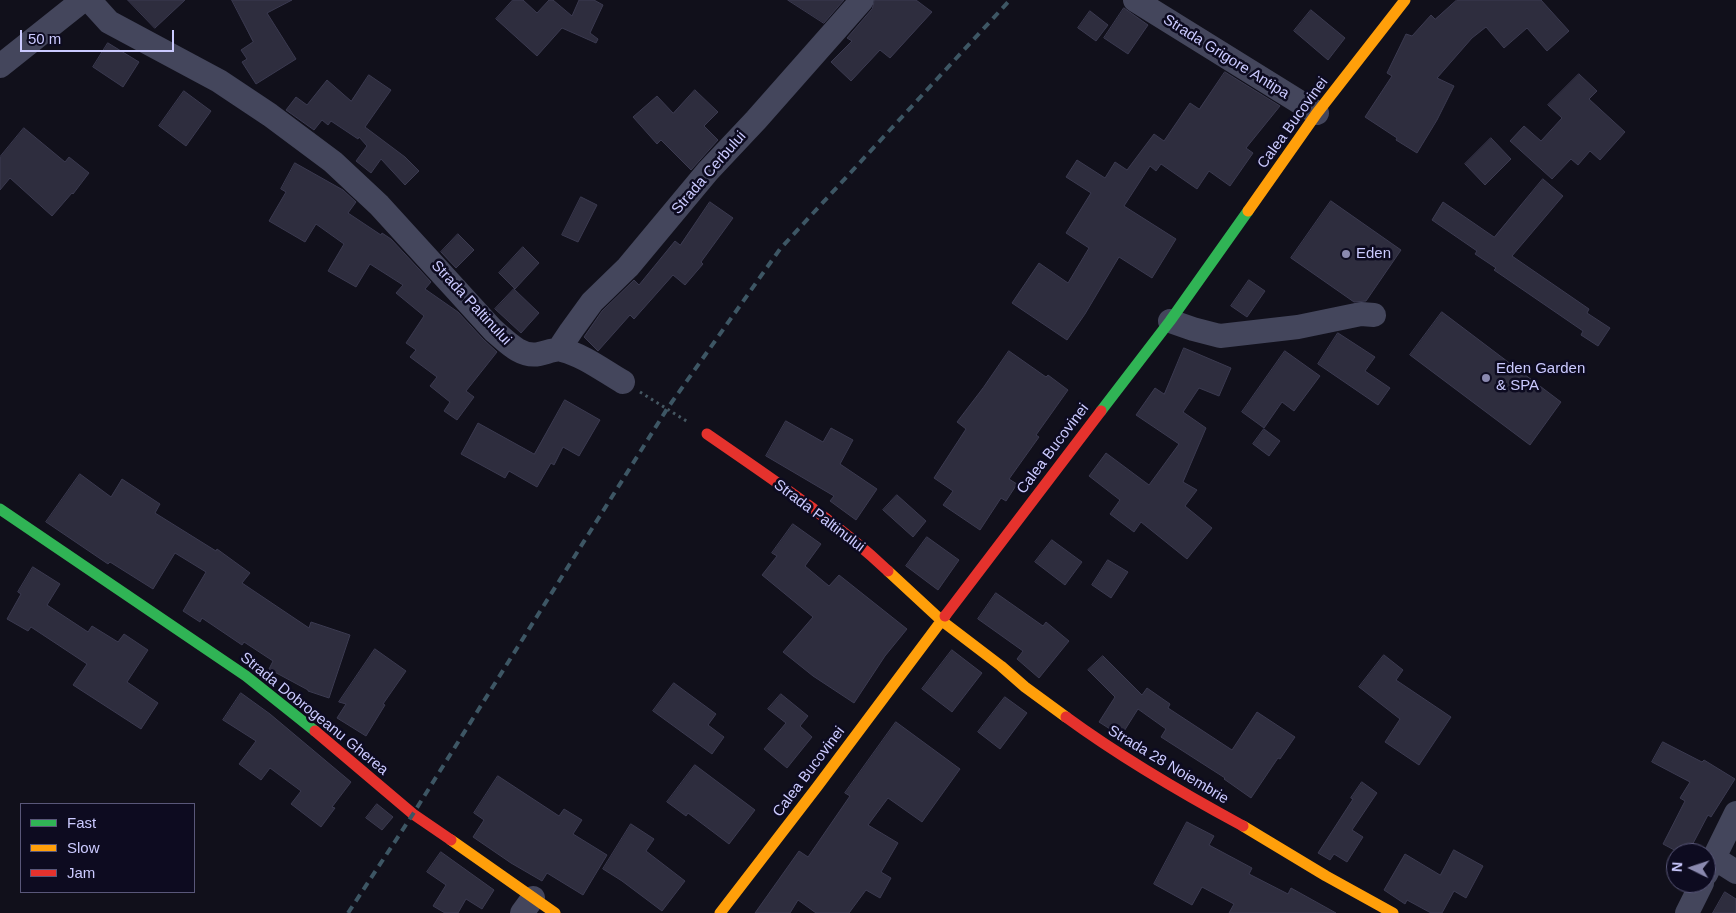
<!DOCTYPE html>
<html>
<head>
<meta charset="utf-8">
<style>
	body { margin:0 }
	#map { position:relative; width:1736px; height:913px; overflow:hidden; background:#11101b; font-family:Arial,sans-serif }
	canvas { display:block }
	.legend { position:absolute; left:20px; top:803px; width:175px; height:90px; box-sizing:border-box; background:#0d0b20; border:1px solid #595779; margin:0; padding:6px 9px; list-style:none; font-size:15px; color:#cbcaff }
	.legend li { display:flex; align-items:center; gap:10px; height:25px }
	.legend b { width:25px; border:1px solid #595779 }
	.north { position:absolute; left:1666px; top:843px; width:50px; height:50px; box-sizing:border-box; background:#0d0b20; border:1px solid #595779; border-radius:50%; rotate:274deg; font-size:14px; font-weight:700; line-height:20px; text-align:center; color:#cbcaff }
	.north::after { content:''; display:block; margin:auto; width:18px; height:22px; background:#8a89af; clip-path:polygon(50% 0,100% 100%,50% 72%,0 100%) }
	.scale { position:absolute; left:20px; top:30px; width:154px; height:22px; box-sizing:border-box; border:2px solid #cbcaff; border-top:0; padding-left:6px; font-size:15px; line-height:18px; white-space:nowrap; color:#cbcaff; -webkit-text-stroke:4px #0d0b20; paint-order:stroke }
</style>
</head>
<body>
<div id="map">
<canvas width="1736" height="913"></canvas>
<ul class="legend">
<li><b style="height:6px;background:#30b455"></b>Fast</li>
<li><b style="height:6px;background:#ff9f0a"></b>Slow</li>
<li><b style="height:6px;background:#e5322d"></b>Jam</li>
</ul>
<div class="north">N</div>
<div class="scale">50 m</div>
</div>
<script>
const ctx = document.querySelector('canvas').getContext('2d');
ctx.lineJoin = 'round';
function fillPath(path, color) { ctx.fillStyle = color; ctx.fill(path, 'evenodd'); }
function strokePath(path, color, width, dash) { ctx.strokeStyle = color; ctx.lineWidth = width; ctx.lineCap = dash ? 'butt' : 'round'; ctx.setLineDash(dash || []); ctx.stroke(path); }
function label(font, color, halo, rows, align = 'center') {
  ctx.font = font + ' Arial,sans-serif'; ctx.lineWidth = 5; ctx.setLineDash([]); ctx.textBaseline = 'middle'; ctx.strokeStyle = halo; ctx.fillStyle = color; for (const [text, x, y, turn = 0] of rows) {
    ctx.save(); ctx.translate(x, y); ctx.rotate((+turn || 0) * Math.PI / 180); ctx.textAlign = isNaN(turn) ? turn : align; if (halo) ctx.strokeText(text, 0, 0); ctx.fillText(text, 0, 0); ctx.restore();
  }
}
const building = new Path2D(`
	M128,0H185L155,28Z
	M232,0H292L267,13L296,59L256,84L242,62L247,59L241,50L253,42Z
	M513,0H523L537,13L549,0H553L572,16L579,0H594L603,5L590,33L598,39L596,43L562,28L537,56L496,19Z
	M788,0H844L824,23Z
	M875,0H916L932,12L890,58L880,50L851,81L831,62L852,41L847,38L872,9Z
	M1457,0H1541L1569,31L1547,51L1527,28L1504,48L1486,27L1472,38L1437,78L1454,86L1437,120L1417,153L1396,140L1397,138L1365,117L1392,76L1387,73L1406,34L1412,36L1431,15L1435,19Z
	M1124,8L1148,25L1128,54L1104,38Z
	M1311,10L1345,38L1328,60L1294,31Z
	M1090,11L1108,25L1096,41L1078,28Z
	M108,43L139,62L123,87L93,67Z
	M1225,72L1280,106L1246,148L1253,153L1230,186L1209,171L1197,189L1161,164L1156,171L1150,166L1124,206L1176,239L1152,278L1119,257L1085,314L1067,340L1012,303L1039,263L1068,283L1089,248L1066,233L1091,193L1066,177L1077,160L1105,178L1115,162L1127,170L1154,134L1164,141L1190,103L1199,109Z
	M1579,74L1597,91L1589,99L1625,132L1600,160L1590,151L1578,165L1571,159L1552,179L1510,141L1524,126L1541,141L1562,118L1548,105Z
	M369,75L391,90L365,127L405,157L419,171L405,185L381,159L371,173L356,161L367,146L359,137L358,139L331,121L328,125L322,120L314,130L286,110L296,97L307,105L327,80L351,101Z
	M695,90L718,112L704,126L718,140L691,170L661,140L657,144L633,117L657,96L673,113Z
	M184,91L211,111L186,146L159,126Z
	M24,128L65,162L69,157L89,173L73,194L72,193L52,216L10,178L0,190V157Z
	M1491,138L1511,159L1485,185L1465,164Z
	M295,163L343,190L356,202L348,213L381,235L382,233L391,239L431,282L425,289L458,312L483,339L497,352L466,391L474,397L457,420L444,411L450,402L430,386L437,377L410,357L416,350L406,343L424,316L396,293L403,285L370,264L356,287L328,271L344,244L316,224L305,242L269,221L286,192L281,189Z
	M1543,179L1563,196L1512,256L1589,309L1587,313L1610,328L1598,346L1581,335L1583,331L1494,270L1496,268L1475,254L1477,251L1432,220L1443,202L1494,237Z
	M581,197L597,205L578,242L562,235Z
	M1331,201L1401,250L1366,301L1354,302L1291,258Z
	M710,202L733,218L701,262L703,264L685,285L673,275L634,319L630,315L598,351L584,337L602,311L634,280L639,285L675,241L680,245Z
	M458,234L474,250L456,268L441,252Z
	M523,247L539,263L515,289L499,273Z
	M1249,280L1265,291L1247,317L1231,306Z
	M514,289L539,313L521,333L495,309Z
	M1442,312L1561,402L1530,445L1410,355Z
	M1338,333L1375,357L1365,371L1390,388L1378,405L1318,364Z
	M1184,348L1231,368L1219,396L1199,388L1183,412L1206,428L1183,482L1197,490L1185,506L1212,528L1187,559L1141,522L1134,532L1110,514L1120,500L1089,476L1106,453L1149,485L1179,444L1136,415L1155,388L1164,394Z
	M1009,351L1046,377L1048,375L1068,390L1036,435L1039,437L1009,479L1017,484L1006,501L1001,498L980,530L943,505L953,491L934,478L966,429L957,422L983,388Z
	M1285,351L1320,376L1294,411L1282,402L1264,428L1242,412Z
	M565,400L600,420L579,456L563,447L554,465L551,463L537,487L509,471L505,478L461,454L478,423L534,454Z
	M786,421L823,442L831,428L853,440L840,464L877,489L856,520L830,501L834,496L766,456Z
	M1264,429L1280,441L1269,456L1253,444Z
	M80,474L111,497L122,479L160,504L155,513L216,551L217,549L250,573L242,583L309,628L311,622L350,635L329,698L308,691V690L269,669L273,661L244,642L242,645L202,618L200,622L183,611L206,572L175,553L153,589L110,562L108,564L46,522Z
	M897,495L926,521L913,537L883,510Z
	M793,524L821,544L805,566L829,586L839,575L907,629L885,656L854,703L813,676L783,652L813,617L762,575L777,556L772,553Z
	M927,537L959,560L938,590L906,566Z
	M1052,540L1082,562L1065,585L1035,562Z
	M1108,560L1128,572L1111,598L1092,585Z
	M33,567L60,584L47,605L88,632L92,626L118,642L124,634L148,650L127,682L158,703L141,729L73,685L87,664L31,627L28,631L7,619L21,594L18,592Z
	M996,593L1043,626L1046,622L1069,641L1039,678L1017,659L1023,651L978,619Z
	M375,649L406,671L383,704L385,705L366,736L337,718L346,704L339,702Z
	M952,650L982,673L952,712L922,689Z
	M1384,655L1403,670L1396,680L1451,717L1419,765L1385,742L1400,719L1359,687Z
	M1103,656L1142,695L1147,688L1170,704L1168,708L1232,750L1257,712L1295,737L1280,759L1278,758L1251,798L1224,779L1225,778L1161,737L1166,729L1138,709L1121,736L1099,722L1115,697L1088,670Z
	M674,683L716,714L708,725L724,737L712,754L653,711Z
	M241,693L270,714L351,782L332,807L335,808L321,827L291,804L301,791L270,768L261,780L239,764L256,741L223,720Z
	M781,694L808,716L800,726L812,737L787,768L764,749L786,723L768,709Z
	M1005,697L1027,713L1000,749L978,732Z
	M896,722L960,769L922,822L888,798L868,825L898,843L881,872L891,878L880,898L866,890L849,913H816L798,900L790,913H755L799,851L808,857L850,796L845,793Z
	M1663,742L1702,762L1704,760L1735,779L1711,817L1708,815L1688,853H1680L1663,844L1685,801L1680,798L1690,782L1652,762Z
	M695,765L755,810L729,844L688,813L686,816L667,802Z
	M498,776L559,816L564,809L582,820L573,834L607,855L583,895L547,873L542,881L511,863L473,837L484,820L474,813Z
	M1362,782L1377,793L1352,830L1363,837L1347,862L1334,854L1330,860L1318,853L1353,799L1351,798Z
	M377,804L393,817L382,830L366,818Z
	M1187,822L1214,836L1209,845L1252,868L1249,874L1288,894L1291,888L1336,913H1229L1234,904L1202,887L1192,905L1154,884Z
	M631,824L654,839L646,851L685,881L662,911L622,881L603,869Z
	M1454,850L1483,866L1466,898L1454,891L1442,913H1431L1407,900L1405,904L1384,890L1405,854L1440,875Z
	M441,852L494,890L482,909L466,899L458,913H445L433,906L446,885L427,872Z
	M1725,892L1736,899V913H1713Z`);
fillPath(building, '#2e2d3e');
strokePath(building, '#3b3a50', 1);
strokePath(new Path2D(`
	M640,392L688,422`), '#455762', 3, [2.5, 4]);
strokePath(new Path2D(`
	M89,0L109,22L219,81L270,115L333,162L379,205L493,330C506,341 521,358 539,354C546,353 555,348 562,350C583,355 604,371 623,382
	M1135,0L1317,113
	M0,66L83,0
	M1170,321L1193,329L1220,336L1298,327L1361,314L1374,315
	M559,349L571,331L592,302L628,267L708,171L756,120L862,0
	M1714,858L1736,872
	M1706,874L1736,813
	M522,913L533,898
	M1687,913L1702,883`), '#44465c', 24);
strokePath(new Path2D(`
	M1101,411L1170,321L1248,211
	M0,509L246,676L315,731`), '#30b455', 11);
strokePath(new Path2D(`
	M1248,211L1317,113L1405,0
	M888,571L942,621L1001,666L1025,687L1066,717
	M1243,826L1326,876L1393,913
	M451,840L555,913
	M720,913L817,787L945,616`), '#ff9f0a', 11);
strokePath(new Path2D(`
	M707,434C769,477 833,519 888,571
	M945,616L1101,411
	M1066,717C1122,758 1182,793 1243,826
	M315,731L413,814L451,840`), '#e5322d', 11);
strokePath(new Path2D(`
	M348,913L413,814L667,409L780,249L1010,0`), '#3d5664', 4, [8, 6]);
for (const [x, y, r, color] of [
	[1346,254,5,"#8a89af"],
	[1486,378,5,"#8a89af"]
]) { const dot = new Path2D(); dot.arc(x, y, r, 0, 2 * Math.PI); ctx.fillStyle = color; ctx.fill(dot); strokePath(dot, '#0d0b20', 2); }
label('15px', '#cbcaff', '#0d0b20', [
	["Strada Grigore Antipa",1226,57,32],
	["Calea Bucovinei",1293,123,-54],
	["Strada Cerbului",709,173,-49],
	["Strada Paltinului",471,303,47],
	["Calea Bucovinei",1053,449,-53],
	["Strada Paltinului",819,516,37],
	["Strada Dobrogeanu Gherea",314,714,39],
	["Strada 28 Noiembrie",1168,765,31],
	["Calea Bucovinei",809,772,-53]
]);
label('15px', '#cbcaff', '#0d0b20', [
	["Eden",1356,254],
	["Eden Garden",1496,369],
	["& SPA",1496,386]
], 'left');
</script>
</body>
</html>
